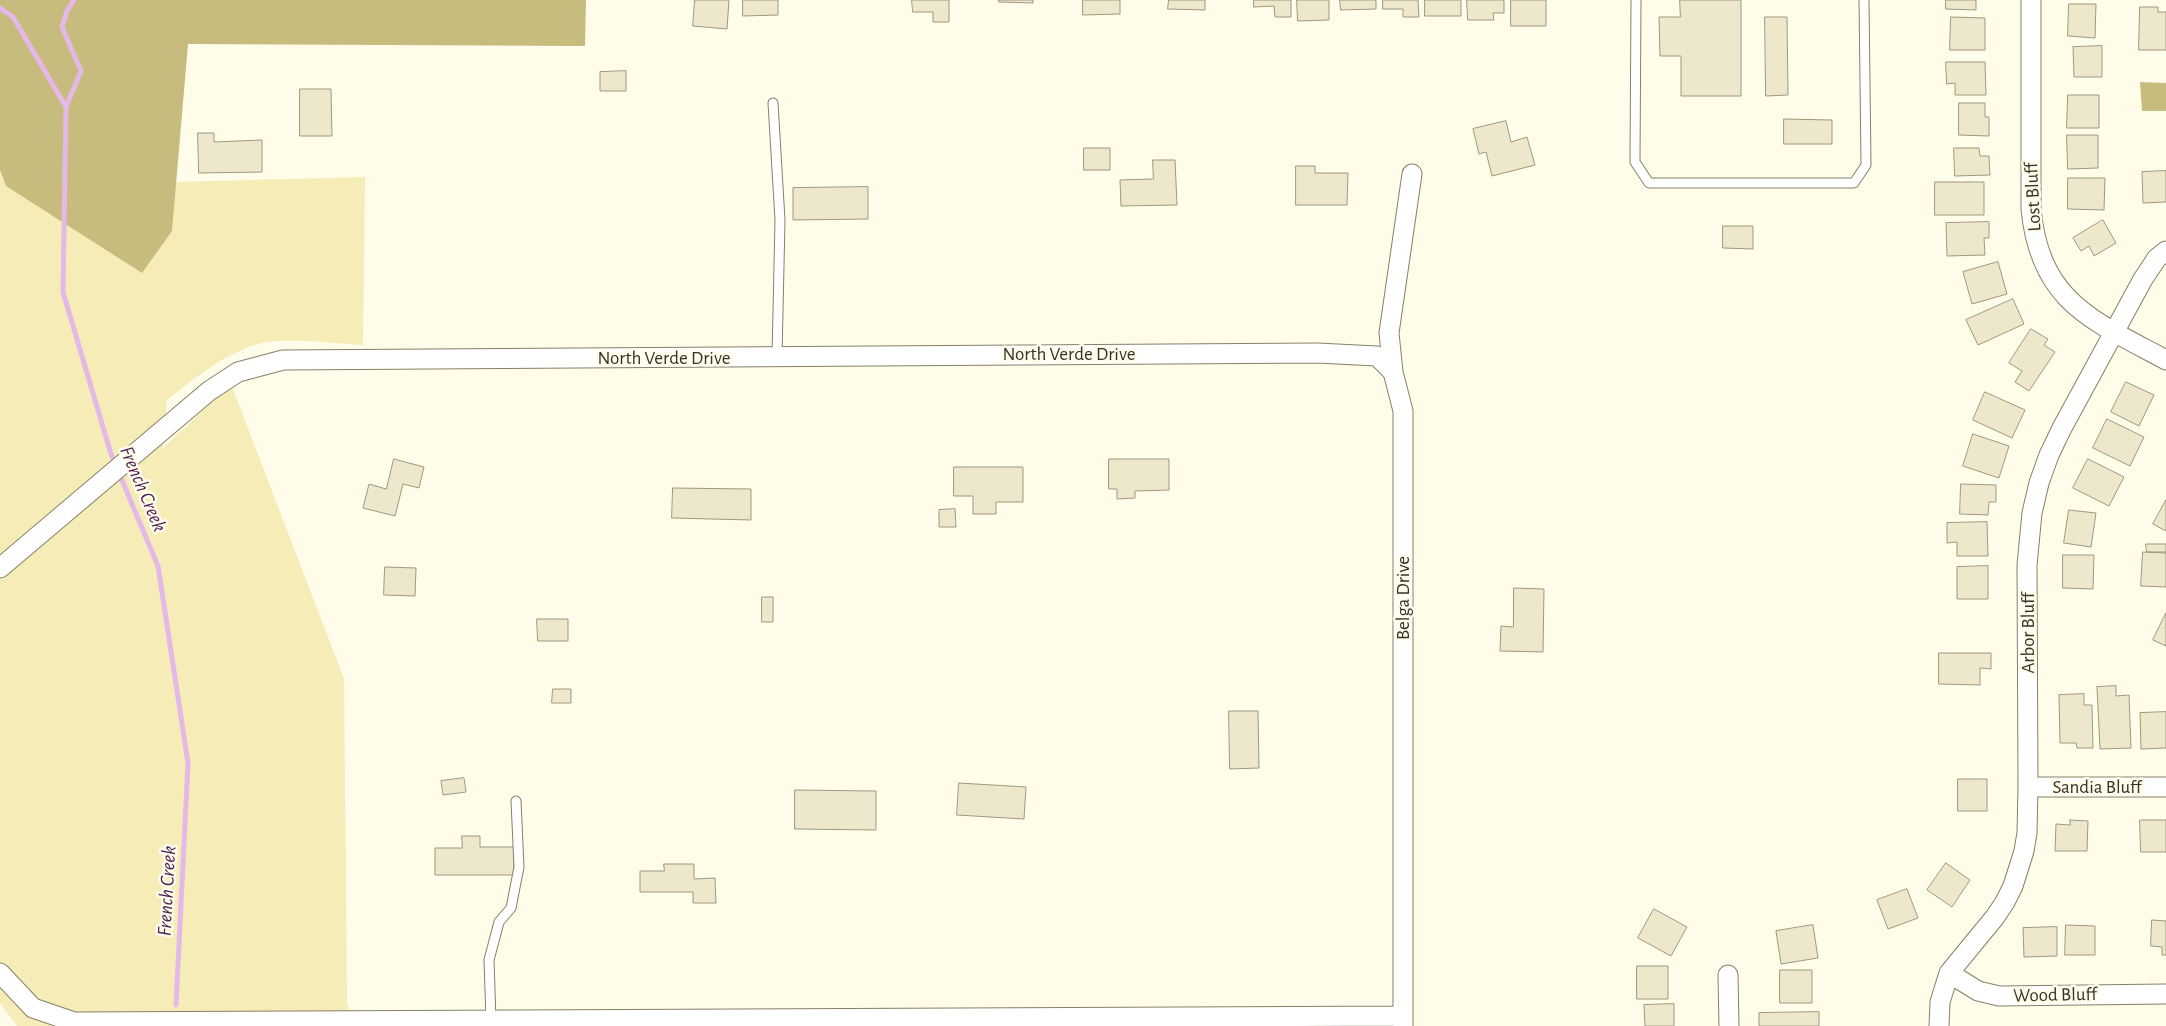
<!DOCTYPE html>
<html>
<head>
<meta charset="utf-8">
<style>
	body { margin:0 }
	canvas { display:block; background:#fffcea }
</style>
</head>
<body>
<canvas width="2166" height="1026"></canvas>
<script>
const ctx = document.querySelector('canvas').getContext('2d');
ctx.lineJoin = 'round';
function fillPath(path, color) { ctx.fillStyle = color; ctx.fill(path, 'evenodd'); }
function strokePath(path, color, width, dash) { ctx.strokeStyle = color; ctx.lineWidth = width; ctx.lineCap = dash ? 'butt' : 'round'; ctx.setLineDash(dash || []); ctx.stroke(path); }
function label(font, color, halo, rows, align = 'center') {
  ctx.font = font + ' "Alegreya Sans",sans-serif'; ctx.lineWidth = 5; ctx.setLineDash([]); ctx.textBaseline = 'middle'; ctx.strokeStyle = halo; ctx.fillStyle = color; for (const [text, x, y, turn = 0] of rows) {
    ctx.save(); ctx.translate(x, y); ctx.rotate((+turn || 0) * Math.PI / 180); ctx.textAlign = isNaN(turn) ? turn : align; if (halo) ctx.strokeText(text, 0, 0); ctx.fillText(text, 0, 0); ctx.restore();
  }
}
fillPath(new Path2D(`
	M0,170L6,186L172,231L176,182L365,177L363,345C334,343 303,339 274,341C236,344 196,377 167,400L163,448L231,384L344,679L347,1003L354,1026H17L0,1003Z`), '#f6ecb7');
fillPath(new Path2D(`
	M0,0H586L585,46L188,44L172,231L142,273L6,186L0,170Z
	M2140,82L2166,83V111H2142Z`), '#c8bb7e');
strokePath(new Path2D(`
	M0,8L13,17L66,107L63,292L111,454L158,566L188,763L176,1005
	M66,107L81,71L62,27L67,11L74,0`), '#e4b8e7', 5);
const building = new Path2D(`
	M695,0H729L727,29L693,26Z
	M743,0H778V15L743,16Z
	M912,0H949V22H933V12H913Z
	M999,0H1033V3L999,2Z
	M1083,0H1120V14L1083,15Z
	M1169,0H1205V10L1168,9Z
	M1254,0H1291V17H1275L1274,6L1254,7Z
	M1297,0H1329V20L1298,21Z
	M1340,0H1376V9L1341,10Z
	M1383,0H1418L1419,17H1403V9H1383Z
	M1425,0H1461V16H1425Z
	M1467,0H1504V13H1493L1494,20H1468Z
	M1511,0H1546V26H1511Z
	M1680,0H1741V96H1681V56H1660L1659,17H1680Z
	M1946,0H1976V10L1946,9Z
	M2069,4H2096L2095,38L2068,36Z
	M2140,7H2158V12H2166V50H2139Z
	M1765,17H1787L1788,95L1766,96Z
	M1951,17L1985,18V50H1950Z
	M2102,46V77H2074L2073,47Z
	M1946,62H1985L1986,95H1955V83L1947,84Z
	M626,71V91H600V72Z
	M300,89H331L332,136H300Z
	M2068,95H2099V128H2067Z
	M1959,103H1985V117H1989V136L1959,135Z
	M1784,119L1832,120V144H1784Z
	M1506,121L1511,142L1527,137L1535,165L1492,176L1486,152L1479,154L1473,129Z
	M198,133H214V142L262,140V172L199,173Z
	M2067,135H2098V168L2068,169Z
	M1084,148H1110V170H1084Z
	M1954,148H1979L1980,156H1989L1990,175L1955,176Z
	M1153,160H1175L1177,205L1121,206L1120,180L1153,179Z
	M1296,166H1315V173H1348L1347,205H1296Z
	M2166,171V202L2143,203L2142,172Z
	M2068,178H2105L2104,210L2068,209Z
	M1935,182H1984V215H1935Z
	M868,187V219L793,220V188Z
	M2103,220L2116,243L2094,256L2089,246L2081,251L2073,238Z
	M1989,222V238H1984L1985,255L1947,256L1946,223Z
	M1723,226H1753V249L1723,248Z
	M1998,262L2007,294L1972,304L1963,272Z
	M2013,299L2024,324L1978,345L1966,320Z
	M2031,329L2048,339L2044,345L2055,352L2029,391L2015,382L2022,371L2009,363Z
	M2126,382L2154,395L2139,426L2111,412Z
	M1985,392L2025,410L2012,438L1973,420Z
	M2107,419L2144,437L2130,466L2093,448Z
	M1973,434L2009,446L1999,478L1963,466Z
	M394,459L424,467L419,488L403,484L395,516L363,508L369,484L386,489Z
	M1109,459H1169V490L1135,491V498L1117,499V489H1109Z
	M2088,459L2124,477L2109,506L2073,488Z
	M954,467H1023V502H996V514H973V496H954Z
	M1961,484L1996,485V502H1989L1988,515L1960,514Z
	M673,488L751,489V520L672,518Z
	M2166,500V531L2153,524Z
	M955,509L956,527H939V510Z
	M2069,510L2096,513L2091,547L2064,543Z
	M1987,522L1988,556H1957V542L1947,543V523Z
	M2146,544H2166V552H2147Z
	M2143,552L2166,553V587L2141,586Z
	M2063,555H2094L2093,589L2063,588Z
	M1988,566V599H1957V567Z
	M385,567L416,568L415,596L384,595Z
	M1514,588L1544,589L1543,652L1500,651L1501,626L1513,627Z
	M762,597H773V622H762Z
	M2166,613V646L2153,640Z
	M537,619H568V641H538Z
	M1939,653H1991V669L1980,668V685L1939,684Z
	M2116,686V696L2129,695L2131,748L2100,749L2097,687Z
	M553,689H571V703H552Z
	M2084,694V705H2092L2093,748H2077L2076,743H2060L2059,695Z
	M1229,711H1258L1259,768L1230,769Z
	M2166,712V748L2141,749L2140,713Z
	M464,778L466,792L443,795L441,781Z
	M1958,779H1987V811H1958Z
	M959,783L1026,787L1024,819L957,815Z
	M795,790L876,791V830L795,829Z
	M2070,820L2088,821L2087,851H2055L2056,824L2070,825Z
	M2140,820H2166V852H2141Z
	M462,836H480V847H514V875H435V848H462Z
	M1946,863L1970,880L1952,907L1927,890Z
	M664,864H694V879L715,878L716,903H693V892H640V871H664Z
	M1907,889L1918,918L1888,929L1877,900Z
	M1654,909L1687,927L1671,956L1638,938Z
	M2152,920L2166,921V955H2162V947L2151,946Z
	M1813,925L1818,958L1781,964L1776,931Z
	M2066,925L2095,926V955H2065Z
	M2057,927V956L2024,957L2023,928Z
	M1637,966H1668V999H1637Z
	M1780,970H1812V1003H1780Z
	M1674,1004V1026H1645L1644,1005Z
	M1819,1012V1026H1759V1013Z`);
fillPath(building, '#ede8cb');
strokePath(building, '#9e987e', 1);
const service = new Path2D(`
	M1636,0L1635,162L1649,183H1854L1866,165L1864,0
	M773,103L780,220L777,357
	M491,1020L489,960L499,922L511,908L519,867L516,801`);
const minor = new Path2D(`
	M2031,0V209C2040,302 2092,320 2166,360
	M0,568L209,391L238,372L283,360L1317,353L1377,356L1393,372
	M2028,787H2166
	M0,973L33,1008L74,1022L1403,1016
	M1949,973L1978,991L1999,996L2166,994
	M1728,975L1729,1026
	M1403,1026V411L1393,372L1389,333L1412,174
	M1939,1026L1940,1002L1949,973L1995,917L2005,902L2013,886L2024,851L2027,833L2028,787L2027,565L2032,513L2039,483L2049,455L2062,428L2143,279L2157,258L2166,251`);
strokePath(service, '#858066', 11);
strokePath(minor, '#858066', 21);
strokePath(service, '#fff', 9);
strokePath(minor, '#fff', 19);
label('19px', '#353328', '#fffcea', [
	["Lost Bluff",2033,197,-93],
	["North Verde Drive",1069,354],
	["North Verde Drive",664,358],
	["Belga Drive",1403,598,-90],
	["Arbor Bluff",2028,633,-90],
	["Sandia Bluff",2097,787],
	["Wood Bluff",2055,995,-1]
]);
label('italic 20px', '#501b55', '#fffcea', [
	["French Creek",143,489,67],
	["French Creek",167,891,-87]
]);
</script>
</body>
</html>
